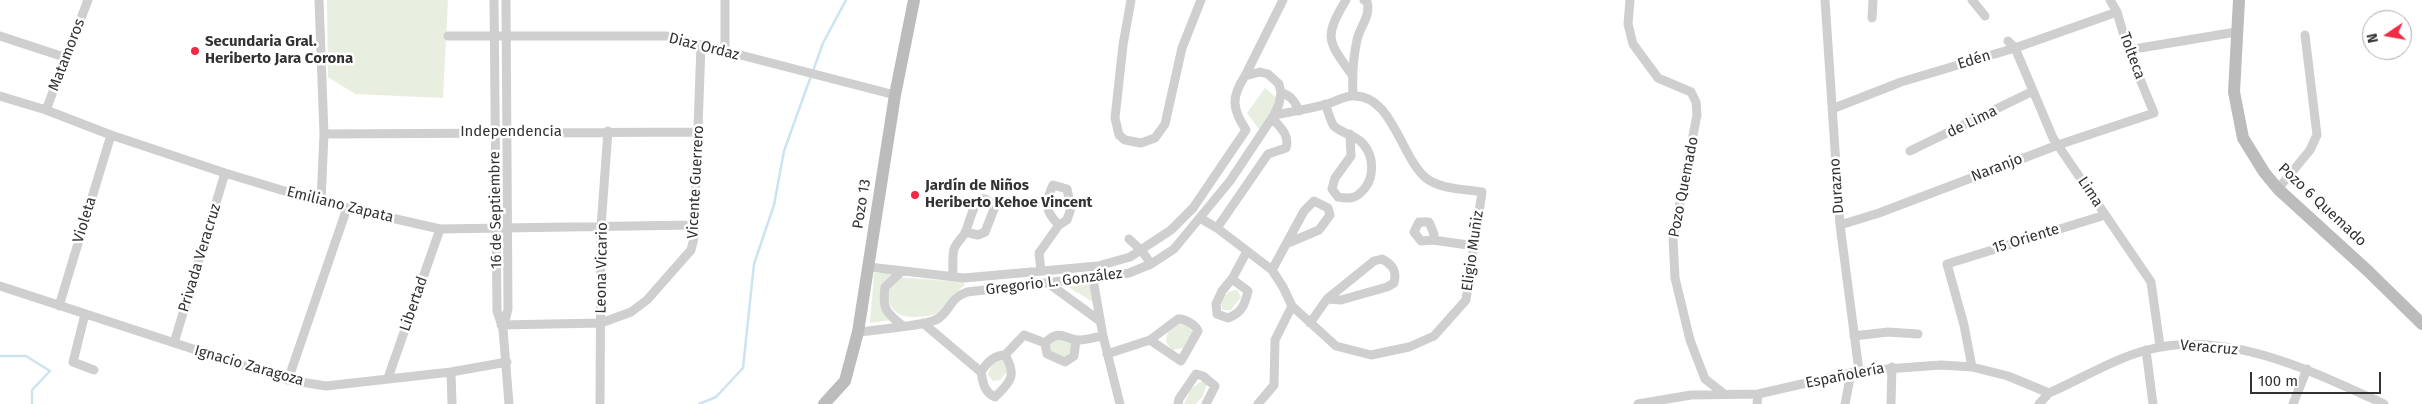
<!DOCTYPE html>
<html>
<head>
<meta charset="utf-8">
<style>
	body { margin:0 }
	#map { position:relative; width:2422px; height:404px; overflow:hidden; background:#fff; font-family:"Fira Sans",sans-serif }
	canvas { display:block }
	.north { position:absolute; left:2362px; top:10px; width:50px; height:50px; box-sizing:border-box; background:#fff; border:1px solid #adadad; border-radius:50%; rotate:258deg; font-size:14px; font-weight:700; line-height:20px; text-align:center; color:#323232 }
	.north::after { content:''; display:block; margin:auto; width:18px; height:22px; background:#f32a44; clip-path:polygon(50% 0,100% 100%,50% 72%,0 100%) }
	.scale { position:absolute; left:2250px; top:372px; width:131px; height:22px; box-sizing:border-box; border:2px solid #323232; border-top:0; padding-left:6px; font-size:15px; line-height:18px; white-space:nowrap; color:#323232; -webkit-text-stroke:4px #fff; paint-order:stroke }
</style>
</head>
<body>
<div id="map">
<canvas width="2422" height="404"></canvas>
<div class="north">N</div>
<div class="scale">100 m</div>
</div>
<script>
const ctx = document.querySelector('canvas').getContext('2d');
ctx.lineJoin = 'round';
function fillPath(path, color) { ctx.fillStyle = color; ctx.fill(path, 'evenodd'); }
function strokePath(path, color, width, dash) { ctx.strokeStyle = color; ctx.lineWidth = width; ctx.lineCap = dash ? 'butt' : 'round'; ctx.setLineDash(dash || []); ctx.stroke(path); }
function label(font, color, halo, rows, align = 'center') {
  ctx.font = font + ' "Fira Sans",sans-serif'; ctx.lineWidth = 5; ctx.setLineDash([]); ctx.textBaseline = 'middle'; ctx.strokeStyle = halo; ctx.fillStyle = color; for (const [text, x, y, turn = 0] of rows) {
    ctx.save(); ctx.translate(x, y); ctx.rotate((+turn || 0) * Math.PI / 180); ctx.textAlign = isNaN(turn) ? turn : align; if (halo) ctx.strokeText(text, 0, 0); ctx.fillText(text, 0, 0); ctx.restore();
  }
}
fillPath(new Path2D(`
	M327,0H448L443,98L355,94L328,77Z
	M1265,88L1277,98L1278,107L1259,129L1247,113Z
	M874,273H896L885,285L892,320L870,323Z
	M898,277L963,282L965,285L951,297L938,314C913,319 889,322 887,290Z
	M1089,283L1093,302L1068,287Z
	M1237,290L1241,297L1231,310H1223C1218,300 1227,290 1237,290Z
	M1184,322L1193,332L1184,348L1172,350L1166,342C1166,330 1173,325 1184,322Z
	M1058,338L1071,343L1073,347L1066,358L1047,351V343Z
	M1002,357L1008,371L1000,380L993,381L988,375L992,364Z
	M1203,380L1207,384L1203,396L1196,404H1184L1191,389Z`), '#e9efe0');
strokePath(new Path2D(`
	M813,71L823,43L846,0
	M0,356H26L50,371L32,390V404
	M699,404L716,397L743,368L754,264L774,205L784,151L811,76`), '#cbe4f0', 2.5);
strokePath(new Path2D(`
	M319,0L324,134L321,202
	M494,0L497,311L503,329L509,404
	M725,0V52
	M1131,0L1123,45L1115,118L1119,135L1125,140L1141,143L1155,138L1165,124L1182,48L1201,0
	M1346,0C1323,38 1328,41 1352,75
	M1630,0L1628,24L1633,44L1658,78L1691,92L1696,102L1697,115L1673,238L1675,278L1690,340L1705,379L1723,393
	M1825,0L1840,225L1859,371
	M1972,0L1985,16
	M1872,18L1873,0
	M0,36L67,58
	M448,36H667L895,95
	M2008,41L2015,48L2053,138L2151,282L2160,346
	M2128,50L2236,32
	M1245,76L1283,0
	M1281,93C1291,95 1295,102 1299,111
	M0,96L46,110L111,135L225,173L321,202L440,229L695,225
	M1353,96C1352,76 1353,58 1357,40C1360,26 1371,16 1367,2L1364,0
	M1325,104C1328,110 1330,121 1334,126C1342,134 1357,135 1364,145C1374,157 1374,177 1365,188C1356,199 1351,199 1338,197L1332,189L1335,178L1351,156L1350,134
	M1832,109L1901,82L2015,48L2117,12
	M46,110L88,0
	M324,134L699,132
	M1910,151L2033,91
	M2278,189L2310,150L2317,135L2305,35
	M1200,218L1217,228L1272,270L1283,287L1292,306L1336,346L1371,355L1409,347L1434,336L1466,300L1482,192C1465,189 1439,189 1426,178C1401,158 1392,93 1352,96C1344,96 1335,102 1327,104C1309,109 1291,112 1274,115
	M1840,225L1879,213L2058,145L2154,113L2128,50L2117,12L2110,0
	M1217,228L1268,154L1286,148C1290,135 1280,127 1272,118
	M1129,239L1142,251L1151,264
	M1433,240L1434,234L1429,222H1419L1414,232L1421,241L1433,240L1475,246
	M1272,270L1304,211L1314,201L1328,208L1330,215L1319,230L1288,243
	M1041,271L1039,253L1059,225L1067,220L1071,208L1067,189L1053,185C1045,202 1044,211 1059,225
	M901,272L885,287C882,309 886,313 903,326
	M953,276C953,268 952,257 954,249C956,243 962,238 965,233C970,223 977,179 994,209L985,232L978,235L965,232
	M1093,279L1103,336L1120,404
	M1232,279L1248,291C1245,304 1242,313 1228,318L1217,314L1216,304L1222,291L1232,279L1247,251
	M1048,283L1100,321
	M0,286L288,380L326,386L451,372L507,362
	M59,306L111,135
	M85,314L73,362L94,370
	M923,323L981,372C983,383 984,392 995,397C1011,382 1017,375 1005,355C994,355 987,362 981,372
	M1310,323L1327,299L1374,261L1382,259C1393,265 1397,271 1394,283L1387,287L1341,300L1327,299
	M501,325L601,323L631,312L647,300L691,250L694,238L701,45
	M503,329L508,309L506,0
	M858,332C874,330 928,326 939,318C951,309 950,298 967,292L1129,273L1151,264L1174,249L1230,181L1274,115L1279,104L1281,93L1279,84L1268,74L1260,72L1245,76C1231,97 1232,109 1246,130L1193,208L1171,230L1130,257L1098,266L964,278L869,267
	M1854,336L1888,332L1918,334
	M1076,340L1074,356L1065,362L1047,354L1045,343C1060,328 1064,339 1078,340C1086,340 1095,337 1103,336
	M174,343L225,173
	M2146,350L2153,404
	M1107,354L1150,340L1178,319C1184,318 1196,325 1198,331L1181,361L1150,340
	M1005,355L1024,335L1045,343
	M1972,367L1964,325L1947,264L2105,215
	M451,372L452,404
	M388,378L440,229
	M288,380L347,208
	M600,404L601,227L608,131
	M1178,404L1179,399L1196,374L1203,376L1215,386L1206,404
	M1258,404L1274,385L1275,340L1292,306
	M1638,404L1691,395L1758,394L1859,371L1941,365L1972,367L2008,376L2049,393
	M1757,404L1758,394
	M1845,404L1851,373
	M1891,404L1892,367
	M2039,404L2049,393C2081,379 2113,359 2147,350C2226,328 2314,372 2384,404
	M2293,404L2307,369`), '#cfcfcf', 9);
strokePath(new Path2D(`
	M2239,0L2234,92L2243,138L2264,172L2278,189L2368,271L2422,324
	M824,404L845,381L858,332L895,95L914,0`), '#bcbcbc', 12);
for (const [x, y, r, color] of [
	[195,51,5,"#f32a44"],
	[915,195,5,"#f32a44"]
]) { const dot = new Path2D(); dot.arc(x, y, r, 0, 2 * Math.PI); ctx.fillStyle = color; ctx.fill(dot); strokePath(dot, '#fff', 2); }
label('bold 15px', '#323232', '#fff', [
	["Secundaria Gral.",205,42],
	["Heriberto Jara Corona",205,59],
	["Jardín de Niños",925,186],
	["Heriberto Kehoe Vincent",925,203]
], 'left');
label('15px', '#323232', '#fff', [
	["Diaz Ordaz",704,47,14],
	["Matamoros",67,55,-69],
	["Tolteca",2132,56,70],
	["Edén",1974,60,-17],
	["de Lima",1972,122,-26],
	["Independencia",511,132],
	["Naranjo",1997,168,-21],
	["Vicente Guerrero",696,182,-87],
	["Durazno",1837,186,-94],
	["Pozo Quemado",1684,187,-79],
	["Lima",2090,192,56],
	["Pozo 13",862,204,-81],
	["Emiliano Zapata",340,205,14],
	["Pozo 6 Quemado",2322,205,43],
	["16 de Septiembre",496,210,-91],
	["Violeta",85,220,-73],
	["15 Oriente",2026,239,-17],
	["Eligio Muñiz",1473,251,-82],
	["Privada Veracruz",200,258,-73],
	["Leona Vicario",602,268,-89],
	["Gregorio L. González",1054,282,-7],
	["Libertad",414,304,-71],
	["Veracruz",2209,348,5],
	["Ignacio Zaragoza",249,366,16],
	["Españolería",1845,376,-11]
]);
</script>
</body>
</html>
